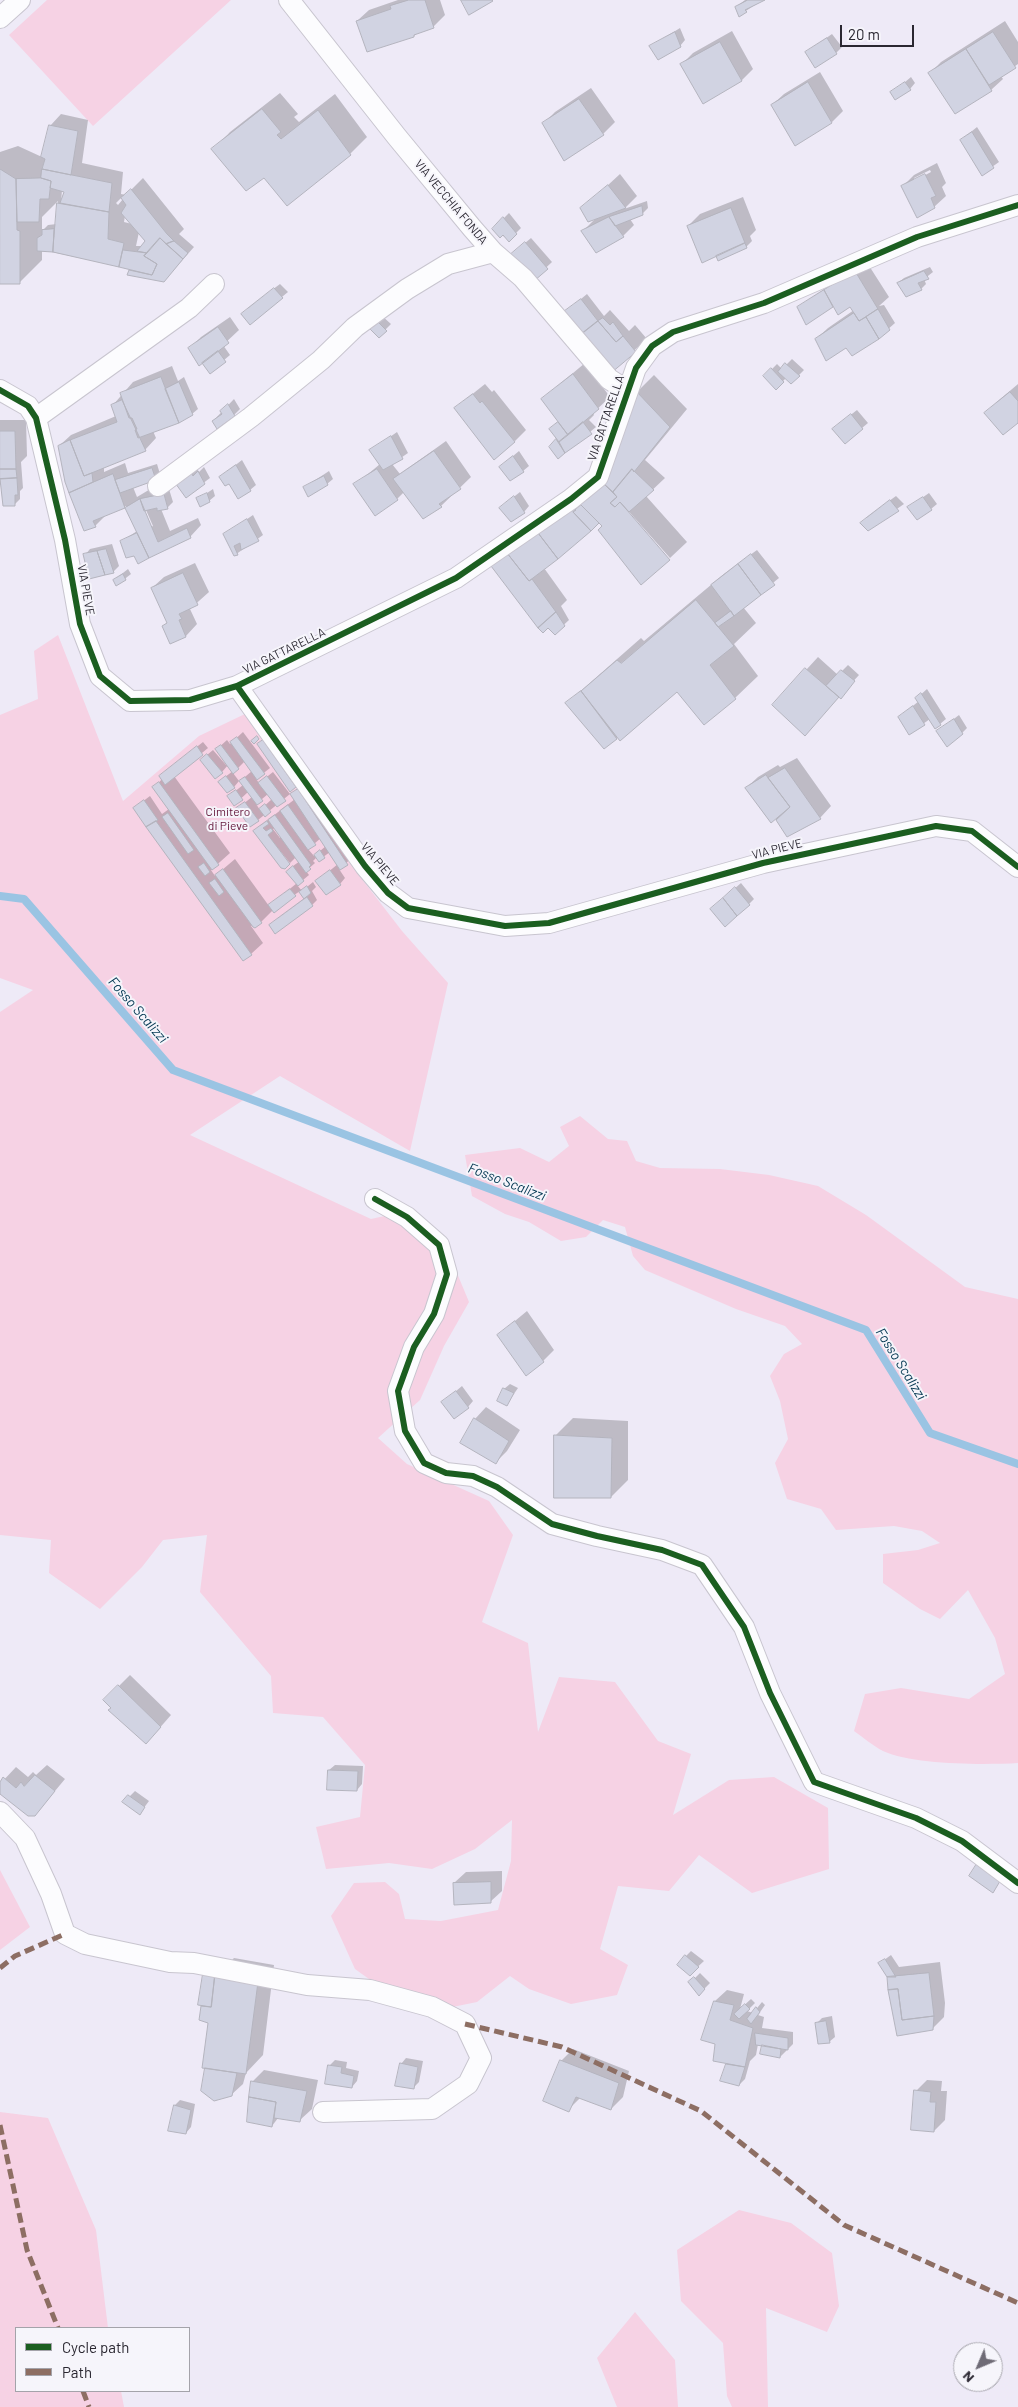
<!DOCTYPE html>
<html>
<head>
<meta charset="utf-8">
<style>
	body { margin:0 }
	#map { position:relative; width:1018px; height:2407px; overflow:hidden; background:#eeeaf7; font-family:Barlow,sans-serif }
	canvas { display:block }
	.legend { position:absolute; left:15px; top:2327px; width:175px; height:65px; box-sizing:border-box; background:#f6f5fb; border:1px solid #a4a3aa; margin:0; padding:6px 9px; list-style:none; font-size:15px; color:#2a2731 }
	.legend li { display:flex; align-items:center; gap:10px; height:25px }
	.legend b { width:25px; border:1px solid #a4a3aa }
	.north { position:absolute; left:953px; top:2342px; width:50px; height:50px; box-sizing:border-box; background:#f6f5fb; border:1px solid #a4a3aa; border-radius:50%; rotate:225deg; font-size:14px; font-weight:700; line-height:20px; text-align:center; color:#2a2731 }
	.north::after { content:''; display:block; margin:auto; width:18px; height:22px; background:#6f6b76; clip-path:polygon(50% 0,100% 100%,50% 72%,0 100%) }
	.scale { position:absolute; left:840px; top:25px; width:74px; height:22px; box-sizing:border-box; border:2px solid #2a2731; border-top:0; padding-left:6px; font-size:15px; line-height:18px; white-space:nowrap; color:#2a2731; -webkit-text-stroke:4px #f6f5fb; paint-order:stroke }
</style>
</head>
<body>
<div id="map">
<canvas width="1018" height="2407"></canvas>
<ul class="legend">
<li><b style="height:6px;background:#1b5e20"></b>Cycle path</li>
<li><b style="height:6px;background:#8d6e63"></b>Path</li>
</ul>
<div class="north">N</div>
<div class="scale">20 m</div>
</div>
<script>
const ctx = document.querySelector('canvas').getContext('2d');
ctx.lineJoin = 'round';
function fillPath(path, color) { ctx.fillStyle = color; ctx.fill(path, 'evenodd'); }
function strokePath(path, color, width, dash) { ctx.strokeStyle = color; ctx.lineWidth = width; ctx.lineCap = dash ? 'butt' : 'round'; ctx.setLineDash(dash || []); ctx.stroke(path); }
function label(font, color, halo, rows, align = 'center') {
  ctx.font = font + ' Barlow,sans-serif'; ctx.lineWidth = 4; ctx.setLineDash([]); ctx.textBaseline = 'middle'; ctx.strokeStyle = halo; ctx.fillStyle = color; for (const [text, x, y, turn = 0] of rows) {
    ctx.save(); ctx.translate(x, y); ctx.rotate((+turn || 0) * Math.PI / 180); ctx.textAlign = isNaN(turn) ? turn : align; if (halo) ctx.strokeText(text, 0, 0); ctx.fillText(text, 0, 0); ctx.restore();
  }
}
fillPath(new Path2D(`
	M47,0H231L93,126L9,35Z
	M58,635L123,801L199,736L247,713L358,874L402,931L448,983L410,1151L280,1076L190,1135L371,1219L407,1211L447,1249L469,1302L444,1346L420,1400L378,1438L407,1464L489,1501L513,1535L482,1622L528,1643L538,1732L559,1677L615,1682L658,1741L691,1754L673,1815L729,1780L774,1777L828,1808L829,1869L752,1893L699,1855L669,1891L618,1886L600,1949L628,1965L617,1995L571,2004L529,1989L510,1976L477,2002L418,2014L355,1969L331,1916L354,1883L385,1882L399,1894L405,1919L441,1921L498,1910L511,1861L512,1820L475,1849L432,1869L389,1863L326,1869L316,1827L360,1817L365,1765L323,1717L273,1713L271,1676L200,1592L207,1535L163,1540L142,1567L100,1609L49,1573L51,1540L0,1535V1012L33,990L0,978V715L38,699L34,651Z
	M580,1116L608,1139L627,1141L636,1161L660,1168L720,1169L769,1175L818,1186L866,1215L965,1287L1018,1299V1763C984,1765 913,1765 883,1751C873,1746 863,1737 854,1731L865,1694L901,1688L969,1699L1005,1674L995,1638L968,1590L940,1619L920,1609L883,1583V1554L918,1550L940,1543L922,1531L894,1526L836,1530L821,1509L787,1499L775,1463L788,1439L780,1401L770,1376L784,1354L802,1344L785,1326L736,1309L645,1270L633,1256L625,1227L603,1220L586,1237L561,1241L529,1222L505,1214L472,1196L465,1155L520,1148L549,1162L569,1146L560,1127Z
	M0,1870L30,1927L0,1950Z
	M0,2112L48,2118L96,2230L108,2328H16V2391H121L124,2407H0Z
	M739,2210L791,2223L832,2253L839,2306L827,2332L766,2308L768,2407H732L727,2396L723,2343L681,2301L677,2250Z
	M635,2312L675,2360L678,2407H617L597,2358Z`), '#f6d2e4');
fillPath(new Path2D(`
	M398,0H440L445,15L433,27L418,32L414,36L357,21L369,10Z
	M745,0H762L740,15L736,7Z
	M1005,21L1018,42V64L1001,76L1003,79L991,90L930,73L941,62Z
	M680,28L685,40L680,46H651Z
	M732,31L753,69L742,80L703,102L681,65L693,53Z
	M832,34L842,47L836,53L806,52Z
	M820,72L843,111L832,122L772,105L784,94Z
	M911,77L915,83L910,89L892,93Z
	M591,88L615,122L603,134L565,159L543,124L555,112Z
	M280,93L298,114L294,117L299,122L335,94L367,137L350,154L264,176L213,150L230,132Z
	M61,114L88,120L82,163L123,172L121,194L126,195L143,178L184,229L179,234L194,247L164,281L130,270L132,269L42,250V260L19,283L0,282V152L18,146L42,157L50,126ZM62,190L66,191L61,202ZM123,196V199L118,205L116,203ZM58,201L57,224L48,225L42,231V217ZM125,216L132,224L124,222ZM139,232L147,241L142,246H136Z
	M977,127L999,162L982,174L961,140Z
	M937,163L946,183L942,187L946,196L934,207L902,187L914,175ZM930,170L931,172L914,181V178Z
	M620,174L637,196L624,209L647,201L648,208L642,214L630,219L634,225L623,236L583,231L596,218L582,209Z
	M743,197L756,230L750,236L752,241L746,247L688,226L700,214Z
	M509,213L521,228L509,240L493,229Z
	M531,238L552,262L534,279L518,249Z
	M866,261L889,297L879,306L884,305L895,323L878,338L846,346L816,339L828,328L854,310L851,305L798,307Z
	M930,267L933,272L924,279L926,284L921,289L898,283L904,278Z
	M280,284L288,292L250,323L248,308Z
	M587,294L604,316L610,310L629,331L635,325L647,339L611,371L570,308Z
	M381,315L391,324L379,336L368,326Z
	M230,317L239,330L223,345L230,355L210,372L189,349L201,337Z
	M792,359L804,370L791,383L786,378L776,388L765,376L777,364L782,369Z
	M585,363L610,397L593,413L594,415L589,420L596,427L558,458L550,447L558,439L550,429L559,421L542,399Z
	M172,366L178,381L184,377L198,409L192,414L153,431L156,438L145,450L104,467V472L125,463L128,473L157,464L160,474L133,487L137,497L152,488L169,489L173,502L167,508L161,509L170,531L198,518L201,525L190,537L148,557L135,555L121,542L137,531L126,506L107,514L95,526L84,530L66,482L59,446L71,435L116,416L113,405L133,382ZM143,510H146L153,526L151,527Z
	M654,375L687,409L645,460L665,478L646,496L687,542L670,558L616,497L604,526L599,521L544,568L567,600L561,606L569,620L555,633L492,566L582,494L637,392Z
	M485,384L492,392L494,390L526,430L515,441L455,408Z
	M1018,384V422L986,413L998,401Z
	M234,399L240,409L234,415L213,421Z
	M857,410L868,423L862,428L839,424Z
	M0,420H26L27,456L21,462L23,488L20,491V499L15,504L0,484Z
	M397,432L408,453L392,464L400,474L446,441L471,477L441,506L404,492L397,499L355,485L380,464L370,451Z
	M519,451L529,466L523,471L500,467Z
	M242,460L256,485L250,490L220,477Z
	M195,465L199,472L204,467L210,478L186,496L175,480Z
	M329,471L333,479L327,484L305,487Z
	M213,489L215,496L209,501L198,499Z
	M520,492L529,506L524,512L506,503Z
	M929,493L937,504L931,509L909,507Z
	M896,496L904,504L868,529L867,517Z
	M253,515L263,535L235,555L225,534Z
	M112,544L119,566L113,572L85,555L90,549Z
	M757,550L779,578L743,607L756,623L734,644L758,676L735,698L677,690L604,748L567,703L641,638L644,641L724,574Z
	M195,563L209,592L190,609L197,624L186,636L171,643L163,626L168,622L152,588L164,577Z
	M128,569L131,574L117,585L114,580Z
	M818,657L838,675L848,665L859,675L805,734L774,705Z
	M927,689L946,719L940,724L930,719L910,733L899,717L919,701L917,698Z
	M959,715L967,728L962,733L938,731Z
	M243,732L270,768L256,779L259,783L273,772L290,794L258,820L238,808L252,797L248,792L235,804L229,796L243,785L240,781L252,771L245,761L233,773L239,781L234,787L225,777L233,771L228,765L222,772L207,755L213,750L226,765L228,764L217,749L227,740L230,744ZM268,794L272,799L260,810L256,804Z
	M264,739L300,781L295,786L259,744Z
	M203,742L208,748L174,776L230,853L211,870L215,876L235,859L269,906L297,883L293,866L300,861L296,857L290,863L260,826L295,799L292,795L303,783L359,852L339,869L345,878L340,884L317,881L338,864L330,852L319,860L317,857L313,861L315,863L306,871L309,875L297,885L302,891L313,882L316,887L312,891L317,900L312,905L276,920L305,898L300,891L273,910L261,922L251,926L263,943L251,954L134,808L150,796L162,814L169,809L154,788L162,779L166,771ZM275,828L282,837L280,838L273,829ZM321,838L326,846L314,856L308,849Z
	M797,758L831,806L820,818L787,836L776,818L771,821L765,815L746,788L758,777L778,765L780,767Z
	M741,883L754,899L749,904H717Z
	M527,1311L554,1350L543,1361L498,1335Z
	M510,1384L518,1388L507,1404L504,1389Z
	M462,1386L473,1401L468,1407L443,1402Z
	M486,1407L520,1430L507,1451L495,1463L475,1419Z
	M573,1418L628,1421V1480L611,1497L556,1435Z
	M130,1675L171,1715L157,1731L113,1708L105,1700Z
	M47,1765L65,1779L35,1815L0,1792V1784L16,1767L28,1777L33,1772L36,1775Z
	M335,1765L363,1766L362,1784L357,1790L329,1770Z
	M135,1791L149,1801L140,1813L124,1802Z
	M502,1871V1891L490,1902L454,1883L466,1872Z
	M691,1951L704,1961L690,1974L686,1956Z
	M891,1955L899,1967L940,1962L945,2003L944,2017L932,2029L888,1977L880,1963Z
	M234,1958L274,1965L263,2055L246,2073L243,2084L231,2095L206,2068L209,2022L201,2019L202,2005L222,1970Z
	M700,1973L710,1983L699,1994L690,1983Z
	M727,1990L744,1994L740,2009L751,1999L755,2003L747,2011L753,2013L762,2002L765,2005L758,2015L764,2017L762,2028L793,2032V2044L780,2057L764,2044H758L756,2055L750,2061L745,2079L739,2085L721,2080L727,2063L716,2043L715,2001Z
	M832,2016L835,2037L829,2042L817,2023L822,2018Z
	M573,2049L629,2071L623,2097L611,2109L581,2097L568,2110L561,2061Z
	M406,2058L423,2061L419,2082L413,2088L401,2064Z
	M335,2060L347,2062L346,2068L359,2071L357,2081L352,2087L330,2065Z
	M264,2070L318,2080L312,2109L300,2120L278,2118L272,2126L252,2082Z
	M927,2080L942,2081L941,2091H947L945,2120L934,2131L916,2091Z
	M180,2100L195,2104L191,2127L186,2133L175,2105Z`), '#0003');
strokePath(new Path2D(`
	M0,896L24,899L173,1070L866,1330L930,1433L1018,1464`), '#9ac4e3', 8);
const building = new Path2D(`
	M409,0H425L434,28L414,35V37L367,52L356,21L391,9L390,6Z
	M461,0H492L493,1L469,15Z
	M748,0H765L745,10L747,12L739,17L735,7Z
	M675,32L681,47L658,60L649,46Z
	M993,32L1016,68L989,85L966,49Z
	M827,38L837,54L815,68L805,52Z
	M720,42L742,81L703,104L680,64Z
	M966,49L992,91L955,114L928,73Z
	M808,82L832,123L795,146L771,105Z
	M905,82L911,90L895,100L890,92Z
	M579,99L604,135L564,161L542,123Z
	M262,109L281,132L277,135L281,139L318,110L351,155L287,206L264,178L246,191L211,149Z
	M49,125L78,131L71,175L42,169L45,159L41,157Z
	M972,132L994,168L982,176L960,140Z
	M0,169L16,179L17,230L20,231V284H0Z
	M42,169L112,183L109,212L60,203L64,192L50,188L51,181L41,178Z
	M925,174L936,196L931,198L935,208L917,218L901,186Z
	M41,178L51,181L49,199H40L39,222H17L16,179Z
	M608,185L626,208L588,222L580,208Z
	M131,189L167,234L174,241L166,244L160,238L147,253L137,251L145,241L121,213L126,205L121,198Z
	M57,203L109,212L108,239L124,243L119,267L53,252Z
	M642,206L643,215L615,226L609,217Z
	M731,208L745,243L702,263L687,226Z
	M503,217L517,234L509,242L503,235L500,238L492,229Z
	M609,217L624,237L596,253L581,231Z
	M54,229L53,252L37,251V238L42,235V230Z
	M160,238L183,259L164,282L127,275L129,270L152,275L157,264L144,256Z
	M174,241L188,253L183,259L166,244Z
	M525,242L548,269L534,281L511,254Z
	M745,243L747,248L718,261L716,256Z
	M123,250L147,253L144,256L157,264L152,275L119,267Z
	M855,271L878,309L859,321L850,307L838,315L824,290Z
	M924,271L929,279L918,283L922,290L906,297L897,283Z
	M274,288L283,298L250,325L241,314Z
	M824,290L833,307L806,325L797,307Z
	M581,299L598,321L579,336L562,313Z
	M878,309L890,330L879,339L866,317Z
	M854,313L859,321L866,317L879,339L852,356L846,348L826,361L815,339Z
	M603,318L610,325L613,322L623,336L616,342L598,321Z
	M375,319L387,331L379,338L367,326Z
	M598,321L616,342L623,336L636,352L611,373L579,336Z
	M218,327L229,343L199,366L188,348Z
	M218,351L226,362L210,374L202,363Z
	M785,363L800,376L791,384L778,372Z
	M771,368L784,382L776,390L763,376Z
	M573,374L599,409L568,435L541,399Z
	M161,377L179,423L138,438L135,430L137,429L132,418H129L120,393Z
	M179,382L193,415L179,423L165,389Z
	M636,391L670,427L634,472L632,469L613,492L601,481Z
	M1010,392L1018,401V423L1003,435L984,413Z
	M473,394L480,403L482,401L515,442L494,460L454,408Z
	M122,400L146,451L84,476L70,440L117,422L111,405Z
	M228,404L235,416L217,429L212,421L222,414L220,411Z
	M851,414L863,429L845,444L832,429Z
	M558,422L568,435L559,442L549,429Z
	M583,422L592,434L565,453L559,442Z
	M0,431H15L16,469H0Z
	M391,436L403,459L383,470L369,450Z
	M556,439L565,453L558,459L549,447Z
	M70,440L84,476L92,473L93,482L69,493L65,482L58,446Z
	M434,451L461,489L439,504L442,507L423,519L393,479Z
	M513,456L524,472L510,481L499,467Z
	M236,465L251,491L238,499L229,484L225,486L219,477Z
	M152,468L156,480L120,493L115,480Z
	M0,469H16L17,478L0,479Z
	M189,469L193,476L198,471L205,484L186,498L173,480Z
	M377,469L398,500L375,516L353,484Z
	M632,469L654,490L629,512L620,502L615,507L610,503L617,497L613,492Z
	M113,474L125,508L93,521L96,527L84,531L69,493Z
	M324,476L328,485L308,497L303,487Z
	M17,478L18,495H15V506H3L0,479Z
	M601,481L617,497L610,503L615,507L620,502L670,560L641,585L598,530L602,526L577,501Z
	M207,493L210,502L200,507L196,498Z
	M164,494L168,509L157,511V508L144,511L140,499Z
	M514,496L525,513L511,522L499,508Z
	M923,497L932,510L917,520L907,507Z
	M140,499L158,542L187,528L191,538L149,558L125,508Z
	M890,500L899,511L868,531L860,523Z
	M571,505L576,510L573,512L591,531L558,559L535,529Z
	M581,505L599,523L591,531L573,512Z
	M247,519L259,541L241,550L240,543L234,546L238,555L234,556L223,534Z
	M535,529L558,559L529,581L507,553Z
	M137,533L149,558L138,564L134,556L126,558L120,541Z
	M106,549L114,573L105,575L97,551Z
	M97,551L105,575L89,579L83,554Z
	M507,553L529,581L532,579L556,612L538,628L491,566Z
	M751,554L775,585L761,595L738,564Z
	M738,564L761,595L734,616L711,585Z
	M183,573L198,605L179,614L182,619L179,620L186,637L170,644L162,626L167,623L151,588Z
	M123,574L126,580L116,586L113,580Z
	M696,600L734,646L710,665L736,699L704,725L677,692L620,741L581,691L617,660L621,663Z
	M731,611L734,616L718,627L715,623Z
	M556,612L565,626L555,635L548,628L543,633L538,628Z
	M805,668L839,697L805,736L772,705Z
	M841,670L855,681L841,699L826,686Z
	M581,691L617,739L604,749L565,703Z
	M921,693L941,725L935,729L915,698Z
	M913,706L925,725L909,735L898,717Z
	M954,719L963,734L947,747L936,731Z
	M257,736L259,739L254,744L251,741Z
	M237,737L265,774L257,780L230,742Z
	M263,740L296,787L290,792L257,744Z
	M221,745L239,769L233,774L215,749Z
	M197,746L203,755L165,785L159,776Z
	M207,754L223,773L215,779L200,760Z
	M785,768L821,819L787,837L776,820L790,807L768,778Z
	M766,775L790,807L771,823L745,788Z
	M226,776L235,788L227,793L218,782Z
	M267,776L286,801L277,807L258,783Z
	M245,777L263,801L257,805L239,781Z
	M159,782L219,865L212,870L152,787Z
	M298,789L348,865L340,870L290,794Z
	M236,790L243,800L234,806L227,796Z
	M144,800L158,820L146,827L133,808Z
	M245,802L259,821L250,827L236,808Z
	M265,804L271,812L265,817L259,809Z
	M288,805L316,845L308,850L280,811Z
	M168,813L194,850L188,854L162,817Z
	M275,815L311,865L309,867L311,869L306,873L268,820Z
	M156,821L252,955L243,961L146,827Z
	M267,821L269,824L263,828L266,831L271,828L273,831L268,835L290,864L285,869L281,868L253,831Z
	M320,850L325,858L319,862L314,855Z
	M204,863L210,872L205,876L198,867Z
	M293,866L304,881L298,886L286,872Z
	M223,869L262,923L255,928L253,927L215,875Z
	M330,870L341,885L326,895L315,881Z
	M215,879L224,892L219,896L209,883Z
	M307,886L311,893L304,899L299,892Z
	M735,887L750,905L737,916L723,898Z
	M290,889L296,896L274,913L268,905Z
	M307,897L313,906L275,934L269,925Z
	M723,898L737,916L725,927L710,909Z
	M515,1321L544,1362L526,1376L497,1335Z
	M503,1388L514,1393L507,1406L497,1401Z
	M456,1391L469,1408L454,1419L441,1402Z
	M474,1418L509,1441L496,1464L460,1443Z
	M554,1435L612,1438L611,1498H554Z
	M118,1685L161,1727L146,1744L108,1710L111,1708L103,1700Z
	M328,1770L358,1771L357,1791L327,1790Z
	M35,1775L55,1791L35,1816H28L0,1794V1782L3,1777L16,1788L21,1782L24,1786Z
	M128,1795L145,1807L140,1815L122,1802Z
	M978,1862L1003,1876L993,1893L969,1876Z
	M491,1882V1903L454,1905L453,1883Z
	M685,1955L699,1967L690,1976L677,1965Z
	M885,1959L896,1977H887L878,1963Z
	M929,1973L934,2016L902,2020L898,1989L888,1990L887,1977Z
	M203,1974L215,1975L211,2007L198,2005Z
	M215,1975L258,1982L246,2074L202,2068L208,2023L199,2020L201,2006L211,2007Z
	M694,1977L705,1989L699,1996L688,1982Z
	M898,1989L902,2020L934,2016L933,2030L897,2036L888,1990Z
	M714,2001L734,2005L730,2020L753,2028L745,2067L713,2061L715,2044L701,2040Z
	M745,2004L750,2009L739,2019L734,2014Z
	M756,2007L760,2012L751,2024L747,2019Z
	M826,2021L830,2043L818,2044L815,2023Z
	M755,2033L788,2038V2050L756,2045Z
	M762,2045L781,2049L780,2058L760,2054Z
	M560,2060L619,2083L611,2110L576,2097L569,2112L543,2101Z
	M400,2063L418,2067L414,2089L395,2086Z
	M726,2064L745,2067L739,2086L720,2081Z
	M328,2065L342,2067L341,2073L354,2076L352,2088L325,2084Z
	M205,2068L237,2073L232,2096L214,2101L201,2091Z
	M251,2081L307,2091L300,2122L274,2118L276,2102L249,2097Z
	M914,2090L931,2092L930,2102H936L934,2132L911,2130Z
	M249,2097L276,2102L272,2127L247,2122Z
	M174,2105L191,2110L186,2134L168,2131Z`);
fillPath(building, '#d1d3e2');
strokePath(building, '#b4b4be', 1);
const street = new Path2D(`
	M289,0L397,137L472,228L493,252L523,278L609,379L626,390
	M0,18L20,0
	M0,390L28,406L36,418L65,540L80,624L100,676L130,701L190,700L237,686L365,866L388,893L408,908L505,926L549,923L763,863L936,826L972,831L1018,867
	M36,418L189,308L214,284
	M158,486L251,417L321,360L355,327L407,289L448,264L493,252
	M237,686L456,578L571,499L598,477L636,368L652,346L673,332L764,303L917,237L1018,205
	M375,1199L407,1217L439,1245L447,1274L434,1314L414,1347L398,1391L405,1431L424,1463L446,1473L473,1476L497,1487L552,1524L597,1536L662,1550L702,1565L744,1627L770,1693L814,1782L916,1818L962,1841L1018,1883
	M0,1812L25,1838L51,1894L65,1934L85,1944L170,1962L194,1963L307,1985L370,1990L432,2007L465,2024L481,2058L468,2084L432,2109L323,2112`);
strokePath(street, '#c8c5cf', 22);
strokePath(street, '#fcfcfe', 20);
strokePath(new Path2D(`
	M0,1968L15,1956L65,1934
	M465,2024L562,2047L701,2111L844,2225L1018,2303
	M0,2125L27,2250L58,2328
	M83,2391L89,2407`), '#8d6e63', 5, [10, 5]);
strokePath(new Path2D(`
	M0,390L28,406L36,418L65,540L80,624L100,676L130,701L190,700L237,686L365,866L388,893L408,908L505,926L549,923L763,863L936,826L972,831L1018,867
	M237,686L456,578L571,499L598,477L636,368L652,346L673,332L764,303L917,237L1018,205
	M375,1199L407,1217L439,1245L447,1274L434,1314L414,1347L398,1391L405,1431L424,1463L446,1473L473,1476L497,1487L552,1524L597,1536L662,1550L702,1565L744,1627L770,1693L814,1782L916,1818L962,1841L1018,1883`), '#1b5e20', 6);
label('12px', '#2a2731', '#f6f5fb', [
	["VIA VECCHIA FONDA",451,202,50],
	["VIA GATTARELLA",606,418,-71],
	["VIA PIEVE",86,590,80],
	["VIA GATTARELLA",284,651,-26],
	["VIA PIEVE",777,849,-14],
	["VIA PIEVE",380,864,50]
]);
label('12px', '#63163a', '#f6f5fb', [
	["Cimitero",228,812],
	["di Pieve",228,826]
]);
label('italic 14px', '#023651', '#f6f5fb', [
	["Fosso Scalizzi",138,1010,49],
	["Fosso Scalizzi",507,1182,21],
	["Fosso Scalizzi",901,1364,58]
]);
</script>
</body>
</html>
